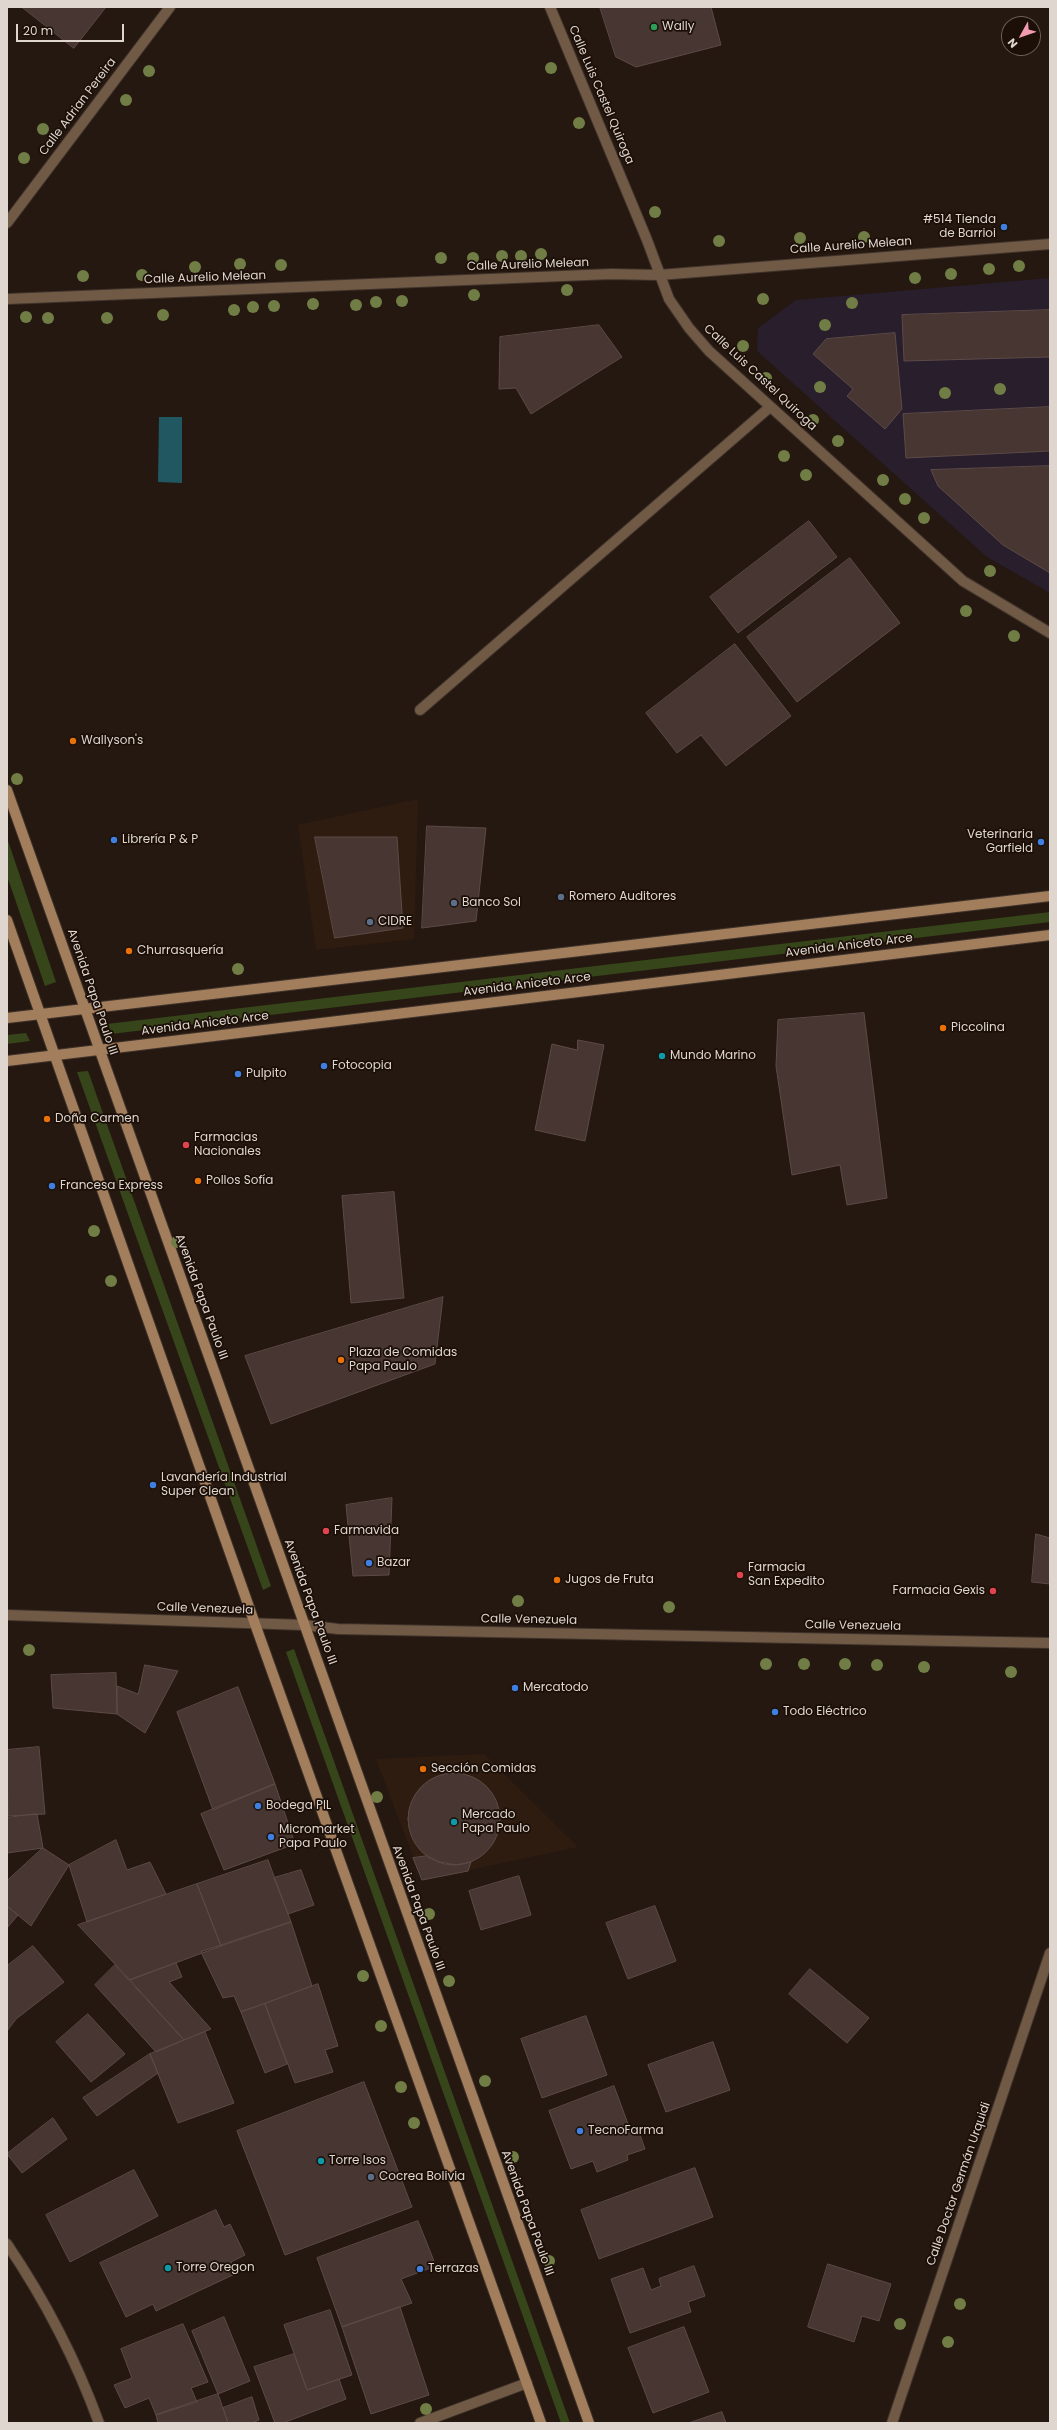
<!DOCTYPE html>
<html>
<head>
<meta charset="utf-8">
<style>
	body { margin:0 }
	#map { position:relative; width:1057px; height:2430px; overflow:hidden; background:#251810; font-family:Poppins,sans-serif }
	canvas { display:block }
	.frame { position:absolute; inset:0; border:8px solid #dfd6d0; pointer-events:none }
	.north { position:absolute; left:1001px; top:16px; width:40px; height:40px; box-sizing:border-box; background:#1b0f07; border:1px solid #695f57; border-radius:50%; rotate:230deg; font-size:11px; font-weight:700; line-height:16px; text-align:center; color:#dfd6d0 }
	.north::after { content:''; display:block; margin:auto; width:14px; height:18px; background:#f29aaf; clip-path:polygon(50% 0,100% 100%,50% 72%,0 100%) }
	.scale { position:absolute; left:16px; top:24px; width:108px; height:18px; box-sizing:border-box; border:2px solid #dfd6d0; border-top:0; padding-left:5px; font-size:12px; line-height:14px; white-space:nowrap; color:#dfd6d0; -webkit-text-stroke:3px #1b0f07; paint-order:stroke }
</style>
</head>
<body>
<div id="map">
<canvas width="1057" height="2430"></canvas>
<div class="frame"></div>
<div class="north">N</div>
<div class="scale">20 m</div>
</div>
<script>
const ctx = document.querySelector('canvas').getContext('2d');
ctx.lineJoin = 'round';
function fillPath(path, color) { ctx.fillStyle = color; ctx.fill(path, 'evenodd'); }
function strokePath(path, color, width, dash) { ctx.strokeStyle = color; ctx.lineWidth = width; ctx.lineCap = dash ? 'butt' : 'round'; ctx.setLineDash(dash || []); ctx.stroke(path); }
function label(font, color, halo, rows, align = 'center') {
  ctx.font = font + ' Poppins,sans-serif'; ctx.lineWidth = 3.5; ctx.setLineDash([]); ctx.textBaseline = 'middle'; ctx.strokeStyle = halo; ctx.fillStyle = color; for (const [text, x, y, turn = 0] of rows) {
    ctx.save(); ctx.translate(x, y); ctx.rotate((+turn || 0) * Math.PI / 180); ctx.textAlign = isNaN(turn) ? turn : align; if (halo) ctx.strokeText(text, 0, 0); ctx.fillText(text, 0, 0); ctx.restore();
  }
}
fillPath(new Path2D(`
	M418,799L414,939L316,950L298,825Z
	M484,1754L578,1847L422,1880L376,1759Z`), '#2f1c10');
fillPath(new Path2D(`
	M1050,278V593L987,557L757,351L758,328L796,300Z`), '#281e2c');
fillPath(new Path2D(`
	M7,838L56,982L45,986L7,876Z
	M1050,912V922L111,1034L107,1024Z
	M26,1033L30,1041L7,1044V1035Z
	M88,1071L271,1586L263,1590L77,1072Z
	M294,1649L570,2423H561L286,1652Z`), '#37451a');
fillPath(new Path2D(`
	M159,417H182V483L158,482Z`), '#215761');
const building = new Path2D(`
	M22,7H106L74,48Z
	M600,7H711L721,45L636,67L616,57Z
	M1050,310V357L904,361L902,315Z
	M599,325L622,357L531,414L516,388L499,389L500,337Z
	M895,333L902,409L885,429L847,396L853,389L813,354L826,339Z
	M1050,407V451L906,458L903,414Z
	M1050,466V573L1003,545L938,486L931,470Z
	M809,521L837,557L738,633L710,597Z
	M850,558L900,623L797,702L747,637Z
	M735,644L791,716L726,766L701,735L677,753L646,713Z
	M427,826L486,828L476,921L422,928Z
	M315,837H397L403,928L335,938Z
	M864,1013L887,1198L847,1205L840,1165L792,1175L776,1066L778,1020Z
	M578,1040L604,1045L585,1141L535,1130L552,1044L577,1050Z
	M394,1192L404,1298L351,1303L342,1196Z
	M443,1297L435,1364L271,1424L245,1356Z
	M392,1498L389,1575L353,1576L346,1505Z
	M1036,1534L1050,1538V1584L1032,1582Z
	M145,1665L178,1671L145,1733L117,1714V1686L138,1694Z
	M116,1673L117,1714L53,1708L51,1675Z
	M238,1687L275,1784L213,1810L177,1712Z
	M39,1747L45,1814L8,1816L7,1750Z
	M408 1819a46 46 0 1 1 92 0a46 46 0 1 1-92 0Z
	M275,1784L295,1844L224,1870L201,1814Z
	M37,1814L43,1848L7,1853V1818Z
	M116,1840L127,1870L150,1862L166,1894L87,1922L69,1865Z
	M43,1848L69,1865L31,1926L7,1906V1881Z
	M427,1856L440,1862L456,1865L471,1862L468,1871L422,1880L413,1858Z
	M268,1860L291,1922L221,1946L197,1884Z
	M301,1870L314,1905L288,1914L274,1878Z
	M519,1876L531,1915L481,1930L469,1891Z
	M197,1884L221,1946L130,1980L78,1925Z
	M7,1906L18,1915L7,1928Z
	M655,1906L676,1961L628,1979L606,1923Z
	M291,1922L312,1986L241,2012L234,1996L223,1998L201,1952Z
	M33,1946L64,1982L16,2019L7,2031V1966Z
	M176,1963L182,1977L169,1982L211,2029L184,2040L130,1980Z
	M115,1965L184,2040L156,2052L95,1985Z
	M810,1969L869,2018L847,2043L789,1994Z
	M318,1984L338,2046L325,2050L333,2072L295,2083L265,2004Z
	M265,2004L287,2064L265,2073L241,2012Z
	M88,2014L125,2054L91,2082L56,2042Z
	M586,2016L607,2075L542,2098L521,2039Z
	M205,2032L234,2103L178,2123L150,2054Z
	M713,2042L730,2090L666,2112L648,2065Z
	M150,2054L158,2073L97,2116L83,2098Z
	M364,2082L412,2207L285,2255L237,2131Z
	M614,2086L631,2132L638,2129L645,2149L627,2155L628,2160L597,2172L593,2161L571,2169L549,2111Z
	M53,2118L67,2139L22,2173L7,2154Z
	M695,2168L713,2217L599,2259L581,2210Z
	M134,2170L158,2216L70,2262L46,2215Z
	M216,2210L224,2227L230,2224L245,2255L231,2262L237,2273L156,2311L153,2304L126,2317L100,2263Z
	M418,2221L436,2266L401,2279L412,2303L342,2327L317,2258Z
	M828,2264L891,2284L879,2321L862,2316L854,2342L808,2327Z
	M694,2266L705,2296L688,2302L691,2312L630,2333L611,2279L643,2268L651,2290L661,2286L659,2279Z
	M400,2307L429,2395L371,2414L342,2327Z
	M330,2310L352,2375L307,2390L284,2325Z
	M224,2317L250,2381L218,2394L192,2331Z
	M183,2324L208,2382L191,2388L197,2402L156,2415L149,2398L125,2408L114,2385L132,2378L121,2349Z
	M684,2327L709,2392L653,2413L628,2348Z
	M294,2354L307,2390L339,2379L346,2399L283,2423H275L254,2367Z
	M218,2394L228,2423H158L156,2415Z
	M252,2397L259,2420L252,2423H228L223,2408Z
	M722,2412L726,2423H689Z`);
fillPath(building, '#483632');
strokePath(building, '#5d4a47', 1);
const service = new Path2D(`
	M420,710L770,407`);
const minor = new Path2D(`
	M550,7L647,240L669,299L689,328L709,351L963,581L1050,633
	M7,223L170,7
	M7,299L611,274L659,275L1050,244
	M7,1615L304,1625L338,1629L1050,1643
	M7,2244C45,2300 76,2360 99,2423
	M420,2423L527,2383
	M892,2423L1050,1953`);
const secondary = new Path2D(`
	M7,790L589,2423
	M7,920L255,1624L541,2423
	M7,1018L1050,896
	M7,1061L1050,935`);
strokePath(service, '#3f332b', 12);
strokePath(minor, '#3f332b', 12);
strokePath(secondary, '#3f332b', 12);
strokePath(service, '#715a45', 10);
strokePath(minor, '#715a45', 10);
strokePath(secondary, '#a37e5c', 10);
ctx.fillStyle = '#707d45';
for (const [x, y] of [
	[551,68],
	[149,71],
	[126,100],
	[579,123],
	[43,129],
	[24,158],
	[655,212],
	[864,237],
	[800,238],
	[719,241],
	[541,254],
	[502,256],
	[521,256],
	[441,258],
	[473,258],
	[240,264],
	[281,265],
	[1019,266],
	[195,267],
	[989,269],
	[951,274],
	[142,275],
	[83,276],
	[915,278],
	[567,290],
	[474,295],
	[763,299],
	[402,301],
	[376,302],
	[852,303],
	[313,304],
	[356,305],
	[274,306],
	[253,307],
	[234,310],
	[163,315],
	[26,317],
	[48,318],
	[107,318],
	[825,325],
	[743,346],
	[766,378],
	[820,387],
	[1000,389],
	[945,393],
	[813,420],
	[838,441],
	[784,456],
	[806,475],
	[883,480],
	[905,499],
	[924,518],
	[990,571],
	[966,611],
	[1014,636],
	[17,779],
	[238,969],
	[94,1231],
	[177,1242],
	[111,1281],
	[518,1601],
	[669,1607],
	[29,1650],
	[766,1664],
	[804,1664],
	[845,1664],
	[877,1665],
	[924,1667],
	[1011,1672],
	[377,1797],
	[429,1914],
	[363,1976],
	[449,1981],
	[381,2026],
	[485,2081],
	[401,2087],
	[414,2123],
	[513,2157],
	[549,2261],
	[960,2304],
	[900,2324],
	[948,2342],
	[426,2409]
]) { ctx.beginPath(); ctx.arc(x, y, 6, 0, 2 * Math.PI); ctx.fill(); }
for (const [x, y, r, color] of [
	[654,27,4,"#2e9e5b"],
	[1004,227,4,"#3f7fe0"],
	[73,741,4,"#e8710a"],
	[114,840,4,"#3f7fe0"],
	[1041,842,4,"#3f7fe0"],
	[561,897,4,"#5c6f8a"],
	[454,903,4,"#5c6f8a"],
	[370,922,4,"#5c6f8a"],
	[129,951,4,"#e8710a"],
	[943,1028,4,"#e8710a"],
	[662,1056,4,"#0f9aa8"],
	[324,1066,4,"#3f7fe0"],
	[238,1074,4,"#3f7fe0"],
	[47,1119,4,"#e8710a"],
	[186,1145,4,"#e0444e"],
	[198,1181,4,"#e8710a"],
	[52,1186,4,"#3f7fe0"],
	[341,1360,4,"#e8710a"],
	[153,1485,4,"#3f7fe0"],
	[326,1531,4,"#e0444e"],
	[369,1563,4,"#3f7fe0"],
	[740,1575,4,"#e0444e"],
	[557,1580,4,"#e8710a"],
	[993,1591,4,"#e0444e"],
	[515,1688,4,"#3f7fe0"],
	[775,1712,4,"#3f7fe0"],
	[423,1769,4,"#e8710a"],
	[258,1806,4,"#3f7fe0"],
	[454,1822,4,"#0f9aa8"],
	[271,1837,4,"#3f7fe0"],
	[580,2131,4,"#3f7fe0"],
	[321,2161,4,"#0f9aa8"],
	[371,2177,4,"#5c6f8a"],
	[168,2268,4,"#0f9aa8"],
	[420,2269,4,"#3f7fe0"]
]) { const dot = new Path2D(); dot.arc(x, y, r, 0, 2 * Math.PI); ctx.fillStyle = color; ctx.fill(dot); strokePath(dot, '#1b0f07', 1.5); }
label('12px', '#dfd6d0', '#1b0f07', [
	["Wally",662,27],
	["#514 Tienda",996,220,"right"],
	["de Barrioi",996,234,"right"],
	["Wallyson's",81,741],
	["Veterinaria",1033,835,"right"],
	["Garfield",1033,849,"right"],
	["Librería P & P",122,840],
	["Romero Auditores",569,897],
	["Banco Sol",462,903],
	["CIDRE",378,922],
	["Churrasquería",137,951],
	["Piccolina",951,1028],
	["Mundo Marino",670,1056],
	["Fotocopia",332,1066],
	["Pulpito",246,1074],
	["Doña Carmen",55,1119],
	["Farmacias",194,1138],
	["Nacionales",194,1152],
	["Pollos Sofía",206,1181],
	["Francesa Express",60,1186],
	["Plaza de Comidas",349,1353],
	["Papa Paulo",349,1367],
	["Lavandería Industrial",161,1478],
	["Super Clean",161,1492],
	["Farmavida",334,1531],
	["Bazar",377,1563],
	["Farmacia",748,1568],
	["San Expedito",748,1582],
	["Jugos de Fruta",565,1580],
	["Farmacia Gexis",985,1591,"right"],
	["Mercatodo",523,1688],
	["Todo Eléctrico",783,1712],
	["Sección Comidas",431,1769],
	["Bodega PIL",266,1806],
	["Mercado",462,1815],
	["Papa Paulo",462,1829],
	["Micromarket",279,1830],
	["Papa Paulo",279,1844],
	["TecnoFarma",588,2131],
	["Torre Isos",329,2161],
	["Cocrea Bolivia",379,2177],
	["Torre Oregon",176,2268],
	["Terrazas",428,2269]
], 'left');
label('12px', '#dfd6d0', '#1b0f07', [
	["Calle Luis Castel Quiroga",601,95,67],
	["Calle Adrian Pereira",78,107,-53],
	["Calle Aurelio Melean",851,246,-4],
	["Calle Aurelio Melean",528,265,-2],
	["Calle Aurelio Melean",205,278,-2],
	["Calle Luis Castel Quiroga",760,378,43],
	["Avenida Aniceto Arce",849,946,-7],
	["Avenida Aniceto Arce",527,985,-7],
	["Avenida Papa Paulo III",92,992,71],
	["Avenida Aniceto Arce",205,1024,-7],
	["Avenida Papa Paulo III",201,1297,70],
	["Avenida Papa Paulo III",310,1602,70],
	["Calle Venezuela",205,1609,2],
	["Calle Venezuela",529,1620,1],
	["Calle Venezuela",853,1626,1],
	["Avenida Papa Paulo III",418,1908,70],
	["Calle Doctor Germán Urquidi",959,2184,-71],
	["Avenida Papa Paulo III",527,2213,70]
]);
</script>
</body>
</html>
